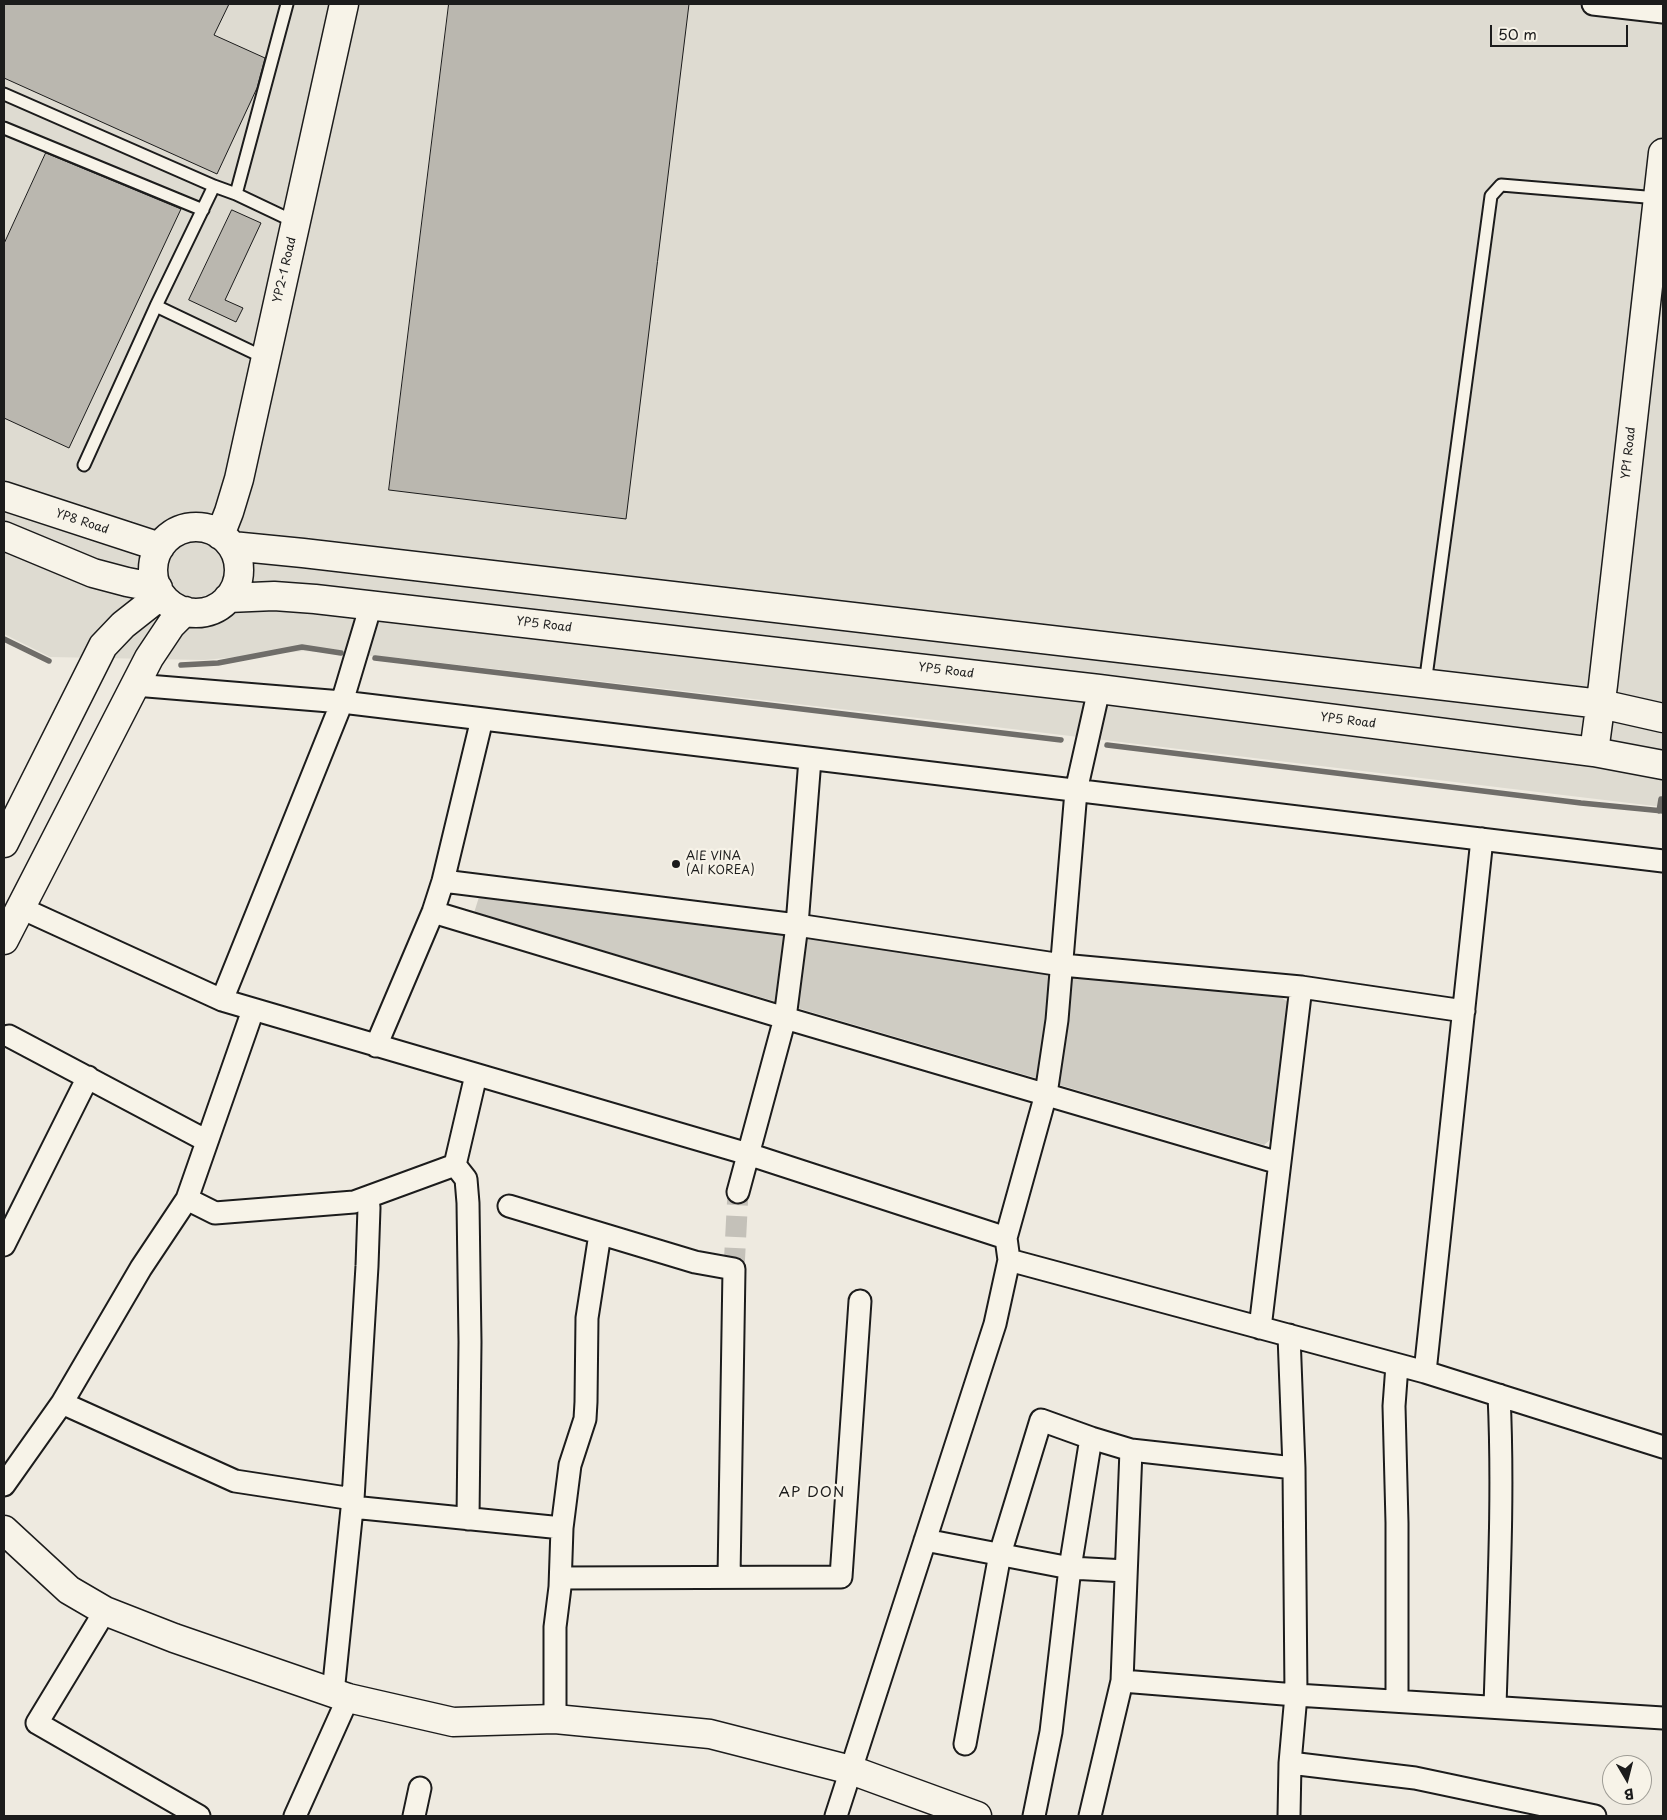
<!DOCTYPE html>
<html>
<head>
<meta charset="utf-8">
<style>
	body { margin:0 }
	#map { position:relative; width:1667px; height:1820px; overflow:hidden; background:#eeeae0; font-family:"Playpen Sans",sans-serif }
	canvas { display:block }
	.frame { position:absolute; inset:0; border:5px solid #1c1c1c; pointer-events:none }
	.north { position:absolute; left:1602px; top:1755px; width:50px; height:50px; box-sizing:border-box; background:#f7f3e8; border:1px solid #9f9d96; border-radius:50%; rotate:172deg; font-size:14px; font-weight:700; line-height:20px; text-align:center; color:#1c1c1c }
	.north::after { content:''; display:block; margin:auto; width:18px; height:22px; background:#1c1c1c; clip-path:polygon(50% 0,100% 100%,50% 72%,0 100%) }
	.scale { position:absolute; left:1490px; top:25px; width:138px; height:22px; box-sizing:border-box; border:2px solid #1c1c1c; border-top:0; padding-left:6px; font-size:15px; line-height:18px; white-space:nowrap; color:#1c1c1c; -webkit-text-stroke:4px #f7f3e8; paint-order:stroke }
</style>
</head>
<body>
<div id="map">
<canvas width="1667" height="1820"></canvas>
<div class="frame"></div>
<div class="north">B</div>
<div class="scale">50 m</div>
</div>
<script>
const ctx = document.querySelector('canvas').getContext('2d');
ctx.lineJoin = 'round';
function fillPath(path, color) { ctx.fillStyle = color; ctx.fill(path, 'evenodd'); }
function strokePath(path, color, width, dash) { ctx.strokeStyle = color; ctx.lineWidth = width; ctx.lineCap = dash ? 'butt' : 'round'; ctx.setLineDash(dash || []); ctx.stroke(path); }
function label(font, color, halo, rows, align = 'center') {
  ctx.font = font + ' "Playpen Sans",sans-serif'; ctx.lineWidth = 4.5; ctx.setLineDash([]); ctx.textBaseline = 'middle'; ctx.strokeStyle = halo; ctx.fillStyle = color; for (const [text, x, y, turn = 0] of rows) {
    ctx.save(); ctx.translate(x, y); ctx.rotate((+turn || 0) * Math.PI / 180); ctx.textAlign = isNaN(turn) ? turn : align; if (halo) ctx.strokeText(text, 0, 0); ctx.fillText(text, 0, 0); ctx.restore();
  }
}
fillPath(new Path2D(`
	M4,4H1663V807L987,726L399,658L304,651L204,660L50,657L4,634Z`), '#dedbd1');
fillPath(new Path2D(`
	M479,897L514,898L1000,964L1276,993L1289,1003L1276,1135L1264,1145L474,913Z`), '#cfccc3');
strokePath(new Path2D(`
	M4,639L49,661
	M375,658L1061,740
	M181,665L218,663L302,647L341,653
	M1107,745L1581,803L1663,811
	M1659,811L1661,799`), '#6f6d69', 5.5);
const building = new Path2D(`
	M4,4H229L214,35L265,58L257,88L217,174L4,78Z
	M449,4H689L626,519L389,490Z
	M46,153L181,209L69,448L4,418V244Z
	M232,210L261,223L225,300L243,308L236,322L189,300Z`);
fillPath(building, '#bab7af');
strokePath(building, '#1c1c1c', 1);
strokePath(new Path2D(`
	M734,1269L738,1192`), '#c4c1b9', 21, [21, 11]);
const lane = new Path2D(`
	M4,94L214,186L236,194L295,222
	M4,128L203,210
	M236,194L287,4
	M156,306L265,358
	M84,465L156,306L214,186
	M1425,684L1491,196L1501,185L1658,198`);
const street = new Path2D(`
	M1593,4L1663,12
	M371,605L342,702L222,1000L748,1154L1006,1238
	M135,685L342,702L1663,861
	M443,881L797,925L1062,965L1301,987L1464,1011
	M21,908L222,1000
	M433,912L785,1018L1279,1163
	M253,1010L187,1199L215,1213L354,1202L455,1165L476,1075
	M9,1036L207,1141
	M376,1046L433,912L443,881L482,719
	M455,1165L466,1179L468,1203L470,1342L468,1519
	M738,1192L785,1018L797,925L810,759
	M509,1206L695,1262L734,1269L729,1577
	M4,1245L88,1077
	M1009,1260L1425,1372L1663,1447
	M1260,1328L1301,987
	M1289,1335L1294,1468
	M1425,1372L1482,839
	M62,1403L141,1268L187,1199
	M4,1485L62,1403L235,1481L353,1499L333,1693
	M353,1499L367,1266L369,1208L368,1197
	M352,1507L562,1528
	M925,1540L1070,1568L1051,1732L1034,1816
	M1126,1571L1070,1568L1091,1438L1131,1450
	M561,1578L841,1577L860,1301
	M105,1611L37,1723L199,1816
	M1397,1701V1523L1394,1406L1397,1365
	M1495,1707C1498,1604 1504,1499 1499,1395
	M555,1719V1627L560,1587L562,1528L570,1465L585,1419L586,1402L587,1318L600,1234
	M965,1744L1000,1554L1041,1420L1091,1438
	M1290,1763L1296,1695L1663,1718
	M295,1816L348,1698
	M414,1816L420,1788
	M836,1816L995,1324L1009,1260L1006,1238L1046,1094L1057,1020L1076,791L1099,689
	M1090,1816L1122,1681L1296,1695L1294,1468L1131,1450L1122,1681
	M1289,1816L1290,1763L1415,1778L1595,1816`);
const secondary = new Path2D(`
	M4,496L160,547
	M153 570a43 43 0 1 1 86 0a43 43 0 1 1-86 0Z
	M220,535L229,512L239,479L344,4
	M4,536L93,573L127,582L158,588
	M232,546L303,553L1601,704L1663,718
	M228,598L274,596L315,599L1099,689L1594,752L1663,765
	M1594,752L1603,685L1663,153
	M4,843L103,646L123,625L161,595
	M4,940L149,658L171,625L185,611
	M4,1530L69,1590L105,1611L174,1638L348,1698L453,1722L555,1719L710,1734L851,1770L977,1816`);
strokePath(lane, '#1c1c1c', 15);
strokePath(street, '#1c1c1c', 25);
strokePath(secondary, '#1c1c1c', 31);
strokePath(lane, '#f7f3e8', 11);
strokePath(street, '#f7f3e8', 21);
strokePath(secondary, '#f7f3e8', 28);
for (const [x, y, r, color] of [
	[676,864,5,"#1c1c1c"]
]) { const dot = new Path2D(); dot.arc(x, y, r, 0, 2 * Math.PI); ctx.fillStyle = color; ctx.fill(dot); strokePath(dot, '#f7f3e8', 2); }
label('12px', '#1c1c1c', '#f7f3e8', [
	["YP2-1 Road",285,270,-77],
	["YP1 Road",1629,453,-84],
	["YP8 Road",82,522,18],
	["YP5 Road",544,625,7],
	["YP5 Road",946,671,7],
	["YP5 Road",1348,721,7]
]);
label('12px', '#1c1c1c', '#f7f3e8', [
	["AIE VINA",686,857],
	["(AI KOREA)",686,871]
], 'left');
ctx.letterSpacing = '1px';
label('15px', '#1c1c1c', '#f7f3e8', [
	["AP DON",812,1493]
]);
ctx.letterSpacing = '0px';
</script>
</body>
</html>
